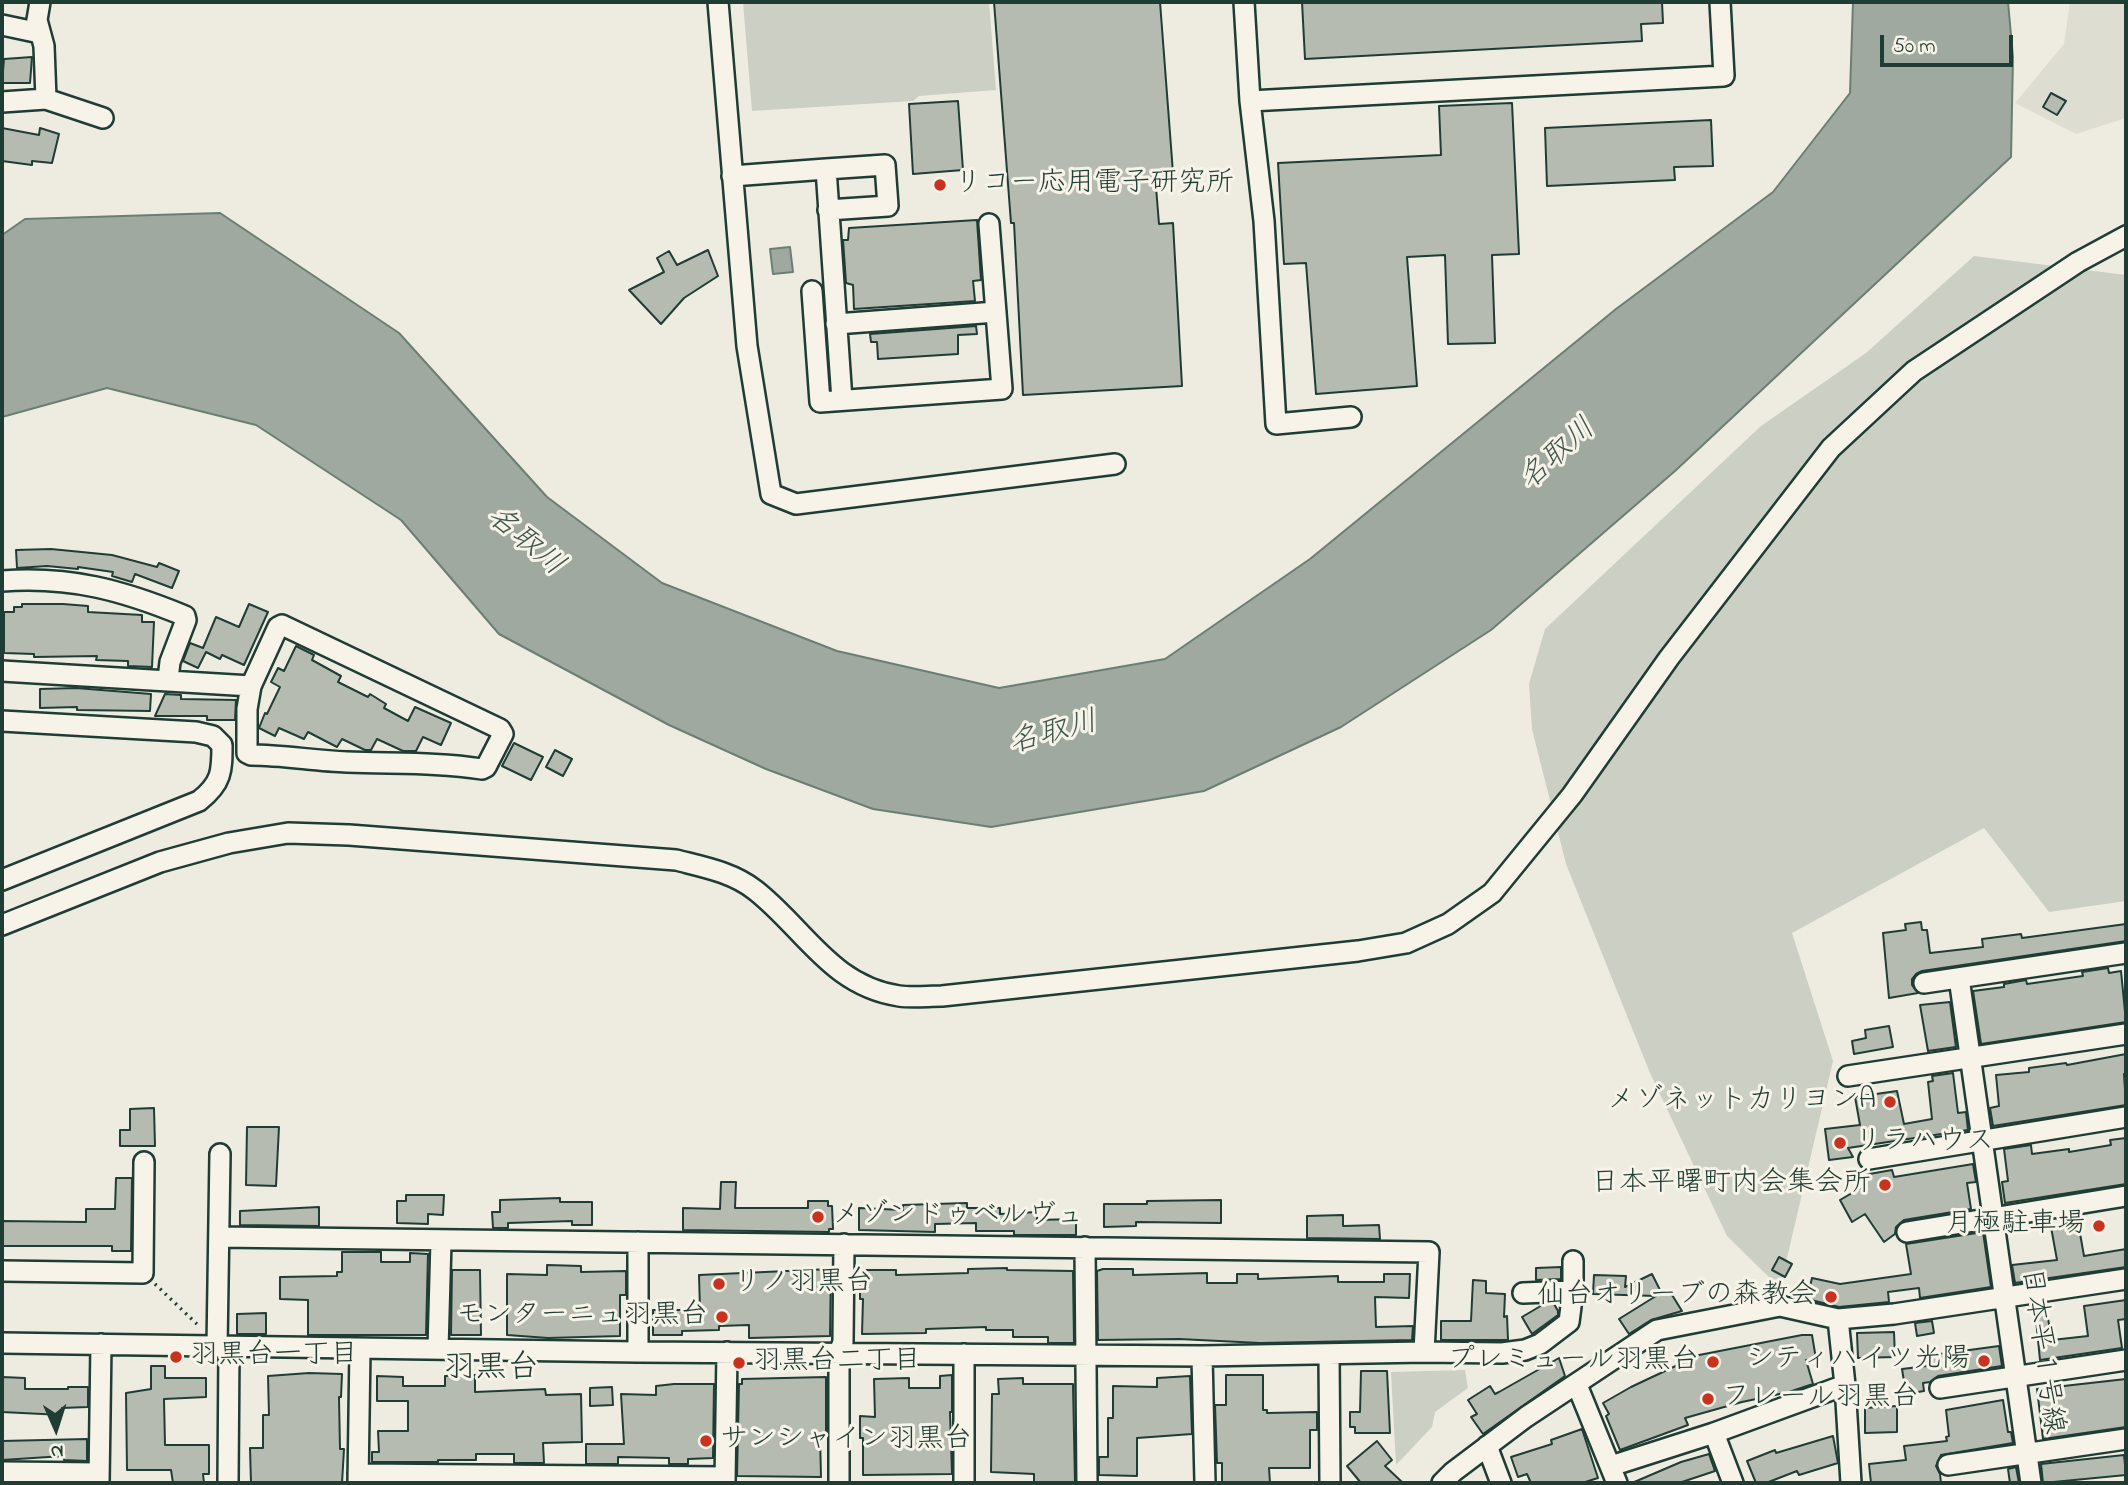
<!DOCTYPE html>
<html>
<head>
<meta charset="utf-8">
<style>
	body { margin:0 }
	#map { position:relative; width:2128px; height:1485px; overflow:hidden; background:#eeece1; font-family:"Indie Flower",sans-serif }
	canvas { display:block }
	.frame { position:absolute; inset:0; border:4px solid #1f3d34; pointer-events:none }
	.north { position:absolute; left:21px; top:1394px; width:70px; height:70px; -webkit-text-stroke:5px #f7f3e8; paint-order:stroke; rotate:177deg; font-size:19px; font-weight:700; line-height:28px; text-align:center; color:#1f3d34 }
	.north::after { content:''; display:block; margin:auto; width:24px; height:32px; background:#1f3d34; clip-path:polygon(50% 0,100% 100%,50% 72%,0 100%) }
	.scale { position:absolute; left:1880px; top:35px; width:133px; height:32px; box-sizing:border-box; border:4px solid #1f3d34; border-top:0; padding-left:9px; font-size:21px; line-height:24px; white-space:nowrap; color:#1f3d34; -webkit-text-stroke:5px #f7f3e8; paint-order:stroke }
</style>
</head>
<body>
<div id="map">
<canvas width="2128" height="1485"></canvas>
<div class="frame"></div>
<div class="north">N</div>
<div class="scale">50 m</div>
</div>
<script>
const ctx = document.querySelector('canvas').getContext('2d');
ctx.lineJoin = 'round';
function fillPath(path, color) { ctx.fillStyle = color; ctx.fill(path, 'evenodd'); }
function strokePath(path, color, width, dash) { ctx.strokeStyle = color; ctx.lineWidth = width; ctx.lineCap = dash ? 'butt' : 'round'; ctx.setLineDash(dash || []); ctx.stroke(path); }
function label(font, color, halo, rows, align = 'center') {
  ctx.font = font + ' "Indie Flower","Klee One",sans-serif'; ctx.lineWidth = 6; ctx.setLineDash([]); ctx.textBaseline = 'middle'; ctx.strokeStyle = halo; ctx.fillStyle = color; for (const [text, x, y, turn = 0] of rows) {
    ctx.save(); ctx.translate(x, y); ctx.rotate((+turn || 0) * Math.PI / 180); ctx.textAlign = isNaN(turn) ? turn : align; if (halo) ctx.strokeText(text, 0, 0); ctx.fillText(text, 0, 0); ctx.restore();
  }
}
fillPath(new Path2D(`
	M2070,2H2126V118L2076,134L2015,103L2064,44Z`), '#ddddd2');
fillPath(new Path2D(`
	M743,2H989L996,90L919,96L913,101L752,111Z
	M1974,256L2126,275V901L2049,912L1984,828L1792,933L1833,1061L1780,1288L1727,1236L1650,1073L1566,864L1532,729L1529,684L1545,629L1761,426L1866,353Z
	M1465,1370L1468,1388L1435,1412L1432,1427L1396,1465L1391,1372Z`), '#cccfc4');
const water = new Path2D(`
	M1853,2H2008L2013,57L2011,157L1675,471L1491,630L1341,727L1204,791L991,827L873,809L766,769L669,725L499,634L401,520L256,425L107,388L2,417V235L25,219L220,213L399,333L547,497L662,583L837,651L999,688L1165,659L1310,559L1616,309L1773,192L1850,93Z
	M790,247L793,272L773,274L770,249Z`);
fillPath(water, '#9fa99f');
strokePath(water, '#6c7e74', 2);
const building = new Path2D(`
	M994,2H1160L1174,186L1156,187L1159,224L1173,223L1182,386L1023,395L1014,223H1011Z
	M1302,2H1662L1663,23L1641,24L1642,41L1305,59Z
	M32,57L30,83H2L4,59Z
	M2051,93L2066,101L2057,115L2043,107Z
	M958,101L963,170L913,174L909,104Z
	M1512,103L1519,254L1492,255L1495,343L1448,344L1445,255L1407,257L1417,386L1316,394L1306,263L1284,264L1278,163L1441,155L1439,106Z
	M1711,120L1713,166L1674,167L1675,180L1547,186L1545,128Z
	M2,128L39,135L40,128L59,134L52,163L32,161V165L2,161Z
	M977,220L981,280L973,281L975,301L854,309L853,285L846,283L843,240H848L849,228Z
	M708,250L718,276L684,298L661,324L629,290L664,272L657,258L669,251L677,265Z
	M976,326L977,334L958,335V354L878,359L877,342H871L870,334Z
	M51,549L112,555L157,567L159,563L179,571L172,588L135,574L132,582L112,576L113,572L78,567V569L47,566L17,568L16,550Z
	M22,604H63L88,606V612L142,615V622H154L152,667L128,666V661L96,660L97,656L34,657V654L4,653V612H14V607H22Z
	M249,604L268,612L244,665L222,655L220,659L206,652L198,668L183,661L190,643L203,648L216,617L239,627Z
	M296,646L314,655L312,660L341,676L338,682L368,697L370,694L386,704L384,708L408,721L415,707L451,723L441,745L423,737L416,751H403L377,739L371,750H365L342,739L337,747L308,732L304,739L279,728L275,736L259,728L265,713L267,714L280,687L271,682L278,668L284,671Z
	M76,688L151,694L150,711L77,710V707L40,708V689Z
	M165,694L181,695V699L236,700L235,720H207V716H155Z
	M514,743L543,757L531,780L502,766Z
	M555,750L572,759L563,776L546,767Z
	M1921,922L1922,930H1927L1930,953L1983,947L1982,939L2021,934L2022,938L2126,924V941L1922,971L1916,974L1912,979V985L1918,993L1889,998L1883,933L1906,930L1905,924Z
	M2108,968L2109,973L2121,971L2126,1022L1981,1044L1973,991L2004,987V984L2026,980L2027,984L2083,976L2082,972Z
	M1950,1002L1956,1047L1928,1051L1920,1005Z
	M1889,1026L1893,1047L1854,1054L1852,1041L1866,1038L1865,1030Z
	M2126,1054V1073L2124,1074L2126,1105L1993,1126L1990,1108L1999,1106L1996,1075L2029,1072V1068L2066,1063L2067,1065Z
	M1953,1073L1958,1113L1966,1112L1968,1130L1848,1148L1853,1157L1829,1160L1825,1129L1860,1125L1855,1097L1897,1091L1904,1124L1932,1119L1928,1082L1933,1081L1932,1076Z
	M154,1108L155,1146H120V1130H130V1109Z
	M247,1127H279L276,1186L246,1185Z
	M2126,1138V1184L2005,1203L2002,1182L2008,1181L2004,1149L2031,1145L2032,1154L2069,1149V1152L2111,1145L2110,1140Z
	M1973,1164L1976,1182L1967,1183L1971,1209L1904,1220L1896,1227L1895,1234L1884,1242L1865,1214L1852,1222L1840,1200L1864,1186L1858,1176L1892,1170L1894,1177Z
	M116,1178H132L131,1251H112V1246H2V1221L86,1222V1209H115Z
	M721,1182H736L735,1208H808V1201H828V1206H832L833,1229H829V1232L683,1230V1208L720,1209Z
	M406,1195H444L443,1215L428,1214V1224L397,1223V1201H406Z
	M560,1198V1202H592V1225H572V1221L508,1223V1228H493L492,1212H500V1200Z
	M1221,1200V1223L1136,1222V1226L1104,1227V1204H1147V1201Z
	M967,1203V1208H1000V1214L1037,1212V1220L1076,1219V1235H1014V1231H976V1223L935,1224V1232L859,1230V1208L903,1210V1205Z
	M319,1207V1226L240,1225V1211Z
	M1343,1215V1226L1379,1225L1380,1239L1307,1238V1216Z
	M2078,1222L2084,1256L2126,1249V1267L2015,1283L2012,1265L2057,1260L2051,1227Z
	M1983,1232L1991,1287L1920,1298L1919,1288L1888,1292L1889,1302L1839,1307L1807,1299L1812,1278L1840,1284L1911,1274L1906,1244Z
	M342,1252H381V1262H410V1253L428,1254L426,1335H308V1300L280,1299V1277L337,1276V1272H342Z
	M1779,1257L1792,1264L1785,1277L1772,1270Z
	M547,1265L581,1266V1272L626,1271V1295H620V1336L548,1338L507,1335V1274L547,1275Z
	M1561,1267V1279L1536,1280V1268Z
	M1007,1268V1270L1073,1271L1074,1343H1048V1337H1013V1330H986V1327L926,1329V1333L862,1334L863,1299H860V1270H896V1275L933,1274L968,1273V1269Z
	M831,1269L830,1336L749,1338V1325L719,1326V1330L682,1331V1335H653V1310H700L699,1275Z
	M1103,1269H1133V1275L1207,1273V1283H1237V1274H1258V1279L1338,1276V1282H1384V1274H1410L1409,1298L1375,1297L1376,1327L1413,1326L1412,1340L1260,1343L1179,1339L1098,1340L1097,1271Z
	M452,1270H480L481,1335H451Z
	M1652,1274L1662,1294L1669,1290L1682,1311L1651,1320L1629,1334L1619,1319L1656,1296L1593,1294L1594,1275L1626,1276L1625,1287Z
	M1473,1280L1486,1281V1293L1505,1294L1504,1317L1507,1316L1508,1340H1441V1321H1471Z
	M2126,1300V1319L2118,1320L2122,1348L2040,1360L2035,1309L2046,1308L2052,1340L2088,1336L2084,1306Z
	M1544,1304H1554L1558,1311V1315L1532,1334L1522,1317Z
	M266,1313V1334H237V1314Z
	M1932,1321L1934,1333L1917,1336L1915,1323Z
	M1894,1332L1895,1357L1858,1358L1857,1333Z
	M1802,1335H1812L1816,1359L1806,1360L1813,1384L1789,1392L1742,1402L1685,1418L1688,1425L1620,1450L1606,1416L1609,1414L1603,1403L1631,1387L1699,1355Z
	M1999,1346L2002,1366L1938,1376L1930,1382L1923,1383L1924,1391L1906,1394L1902,1369L1927,1366L1925,1356Z
	M1559,1358L1565,1376L1483,1434L1471,1417L1477,1414L1468,1400L1490,1386L1495,1394L1499,1392Z
	M151,1366H165V1378H206V1397L164,1399L165,1445H209V1474H203L204,1483H173L171,1470H127L126,1393L151,1389Z
	M1361,1371H1387L1390,1433H1355V1427H1350V1412H1360Z
	M309,1373L342,1374L341,1397H339L340,1449H344L342,1483H251L250,1448H263V1415H269L268,1376Z
	M475,1375V1392L545,1389L546,1395L581,1394L582,1442L543,1443L544,1463H514V1454H476V1460H438V1462H372V1452H379L378,1431H408V1401H377V1376L403,1377V1386H445V1376Z
	M952,1375V1412H950L952,1474L863,1475V1438H860V1416L875,1417L874,1379L909,1378V1388H940V1376Z
	M1226,1375H1263V1410H1267V1413L1317,1412V1430H1310V1468H1269L1270,1483H1222V1463H1217L1215,1405H1226Z
	M1190,1376L1192,1434L1137,1438V1476L1099,1475V1457H1108V1418H1113V1386L1157,1387V1378Z
	M2,1377L25,1378V1389H68V1387H88V1407L62,1408V1415L2,1412Z
	M826,1377V1434L820,1435L821,1477L737,1476L739,1384H742V1379Z
	M1023,1378V1384H1073L1075,1483H1034V1474L991,1472L992,1394H999L998,1379Z
	M2126,1379V1427L2043,1439L2037,1389Z
	M674,1384H714L713,1458L688,1459V1464H669V1458L618,1457V1464H586V1444H624L621,1394L656,1395V1386Z
	M612,1387L613,1405L590,1406V1388Z
	M2003,1400L2008,1432H2011L2013,1443L1941,1455L1936,1466L1940,1474L1941,1483H1871L1869,1464L1906,1460L1904,1446L1947,1441L1946,1437L1949,1436L1946,1410Z
	M1897,1406V1432L1865,1433V1408Z
	M1582,1429L1598,1478L1582,1483H1531L1527,1474L1518,1477L1511,1457L1552,1444L1551,1440Z
	M1833,1436L1838,1463L1799,1475L1797,1471L1766,1483H1756L1747,1461L1775,1450L1776,1453Z
	M87,1439V1461L64,1460V1456L2,1460V1441Z
	M1377,1441L1392,1460L1385,1466L1403,1483H1361L1347,1466Z
	M1709,1454L1715,1471L1679,1483H1632L1681,1462Z
	M2124,1455L2126,1475L2043,1483L2041,1464Z
	M2016,1467L2019,1483H2010L2008,1469Z`);
fillPath(building, '#b5bbb0');
strokePath(building, '#1f3d34', 2);
const minor = new Path2D(`
	M718,2L747,346L771,494L796,504L1115,464
	M1244,2L1250,101L1264,221L1276,424L1351,417
	M2,25L35,32L40,2
	M46,99L103,118
	M1250,101L1724,76L1720,2
	M2,102L46,99L44,46L37,20
	M826,169L885,165L888,206L828,210
	M732,176L826,169L842,400
	M812,291L820,402L1002,389L989,224
	M836,324L996,312
	M2,581C70,576 122,590 185,616L186,620L170,662L168,679
	M282,625L500,729L503,734L486,767L482,769C437,762 392,764 347,762C315,761 283,755 251,755L247,753V709L251,686L278,627Z
	M2,671L251,686
	M2,721L196,732L213,736L222,745C222,771 222,783 199,801L2,880
	M2,925L160,862L229,843L288,833L349,835L676,860C703,867 732,872 755,890C804,928 831,986 899,996C913,998 928,996 942,996L1358,951L1406,943L1448,924L1492,893L1572,795L1669,658L1831,448L1914,371L2078,262L2126,236
	M1959,978L2031,1483
	M1924,983L2126,953
	M1848,1076L2126,1034
	M1869,1159L2126,1117
	M1907,1232L2126,1196
	M219,1237L1429,1252L1424,1352
	M1085,1247L1087,1483
	M2,1271L143,1273L144,1162
	M1523,1293L1573,1291
	M1838,1319L1845,1385L1851,1483
	M2,1343L638,1352L1202,1356L1424,1352L1502,1353L1525,1350L1540,1344L1569,1322L1573,1291V1261
	M217,1347L220,1154
	M438,1349L441,1241
	M638,1352V1242
	M1329,1355L1330,1483
	M1202,1356L1205,1483
	M1577,1385L1617,1483
	M1940,1388L2126,1360
	M1714,1433L1733,1483
	M1487,1446L1501,1483
	M1948,1465L2126,1439
	M1611,1466L1714,1433L1845,1385
	M2,1472L99,1473
	M358,1474L725,1477
	M99,1483L101,1344
	M228,1483L229,1347
	M358,1483L360,1349
	M725,1483L727,1352
	M839,1483V1353L843,1342L844,1244
	M964,1483V1354
	M1442,1483L1453,1472L1526,1417L1657,1330L1780,1306L1838,1319L1894,1314L2126,1279`);
strokePath(minor, '#1f3d34', 24);
strokePath(new Path2D(`
	M155,1284L200,1327`), '#1f3d34', 3.5, [2, 5]);
strokePath(minor, '#f7f3e8', 19);
for (const [x, y, r, color] of [
	[940,185,7,"#c8321e"],
	[1890,1102,7,"#c8321e"],
	[1840,1143,7,"#c8321e"],
	[1885,1185,7,"#c8321e"],
	[818,1217,7,"#c8321e"],
	[2099,1226,7,"#c8321e"],
	[719,1284,7,"#c8321e"],
	[1831,1297,7,"#c8321e"],
	[722,1317,7,"#c8321e"],
	[176,1357,7,"#c8321e"],
	[1984,1361,7,"#c8321e"],
	[1713,1362,7,"#c8321e"],
	[739,1363,7,"#c8321e"],
	[1708,1399,7,"#c8321e"],
	[706,1441,7,"#c8321e"]
]) { const dot = new Path2D(); dot.arc(x, y, r, 0, 2 * Math.PI); ctx.fillStyle = color; ctx.fill(dot); strokePath(dot, '#f7f3e8', 2.5); }
label('28px', '#1f3d34', '#f7f3e8', [
	["リコー応用電子研究所",954,185],
	["メゾネットカリヨンA",1876,1102,"right"],
	["リラハウス",1854,1143],
	["日本平曙町内会集会所",1871,1185,"right"],
	["メゾンドゥベルヴュ",832,1217],
	["月極駐車場",2085,1226,"right"],
	["リノ羽黒台",733,1284],
	["仙台オリーブの森教会",1817,1297,"right"],
	["モンターニュ羽黒台",708,1317,"right"],
	["羽黒台一丁目",190,1357],
	["シティハイツ光陽",1970,1361,"right"],
	["プレミュール羽黒台",1699,1362,"right"],
	["羽黒台二丁目",753,1363],
	["フレール羽黒台",1722,1399],
	["サンシャイン羽黒台",720,1441]
], 'left');
label('28px', '#1f3d34', '#f7f3e8', [
	["日本平１号線",2040,1351,82]
]);
label('italic 30px', '#3f584f', '#f7f3e8', [
	["名取川",1559,456,-42],
	["名取川",524,543,40],
	["名取川",1054,735,-15]
]);
label('32px', '#1f3d34', '#f7f3e8', [
	["羽黒台",491,1371]
]);
</script>
</body>
</html>
